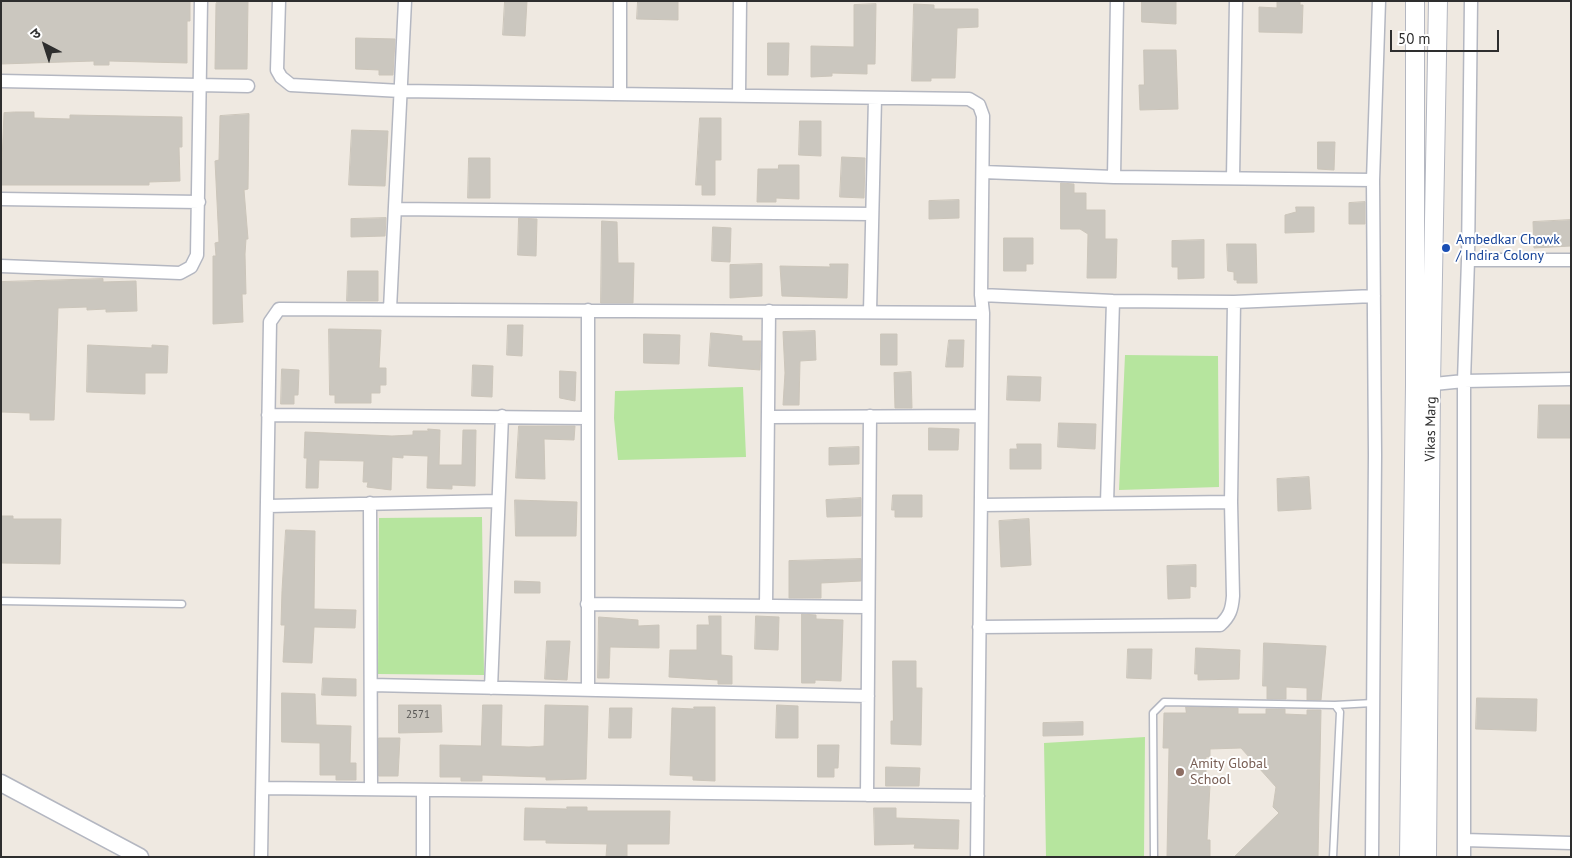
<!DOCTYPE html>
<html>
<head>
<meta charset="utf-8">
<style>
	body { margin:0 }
	#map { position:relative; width:1572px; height:858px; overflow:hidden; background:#efe9e1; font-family:"PT Sans","Noto Sans Devanagari",sans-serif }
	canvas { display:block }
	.frame { position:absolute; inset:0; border:2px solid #2e2e2e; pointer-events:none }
	.north { position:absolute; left:20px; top:20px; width:50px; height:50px; -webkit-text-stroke:4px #fff; paint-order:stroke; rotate:320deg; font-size:14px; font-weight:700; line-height:20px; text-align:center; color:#2e2e2e }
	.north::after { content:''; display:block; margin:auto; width:18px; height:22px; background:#2e2e2e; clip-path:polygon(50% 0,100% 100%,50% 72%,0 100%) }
	.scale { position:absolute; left:1390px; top:30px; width:109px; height:22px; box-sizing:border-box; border:2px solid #2e2e2e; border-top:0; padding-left:6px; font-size:15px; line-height:18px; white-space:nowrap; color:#2e2e2e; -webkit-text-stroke:4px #fff; paint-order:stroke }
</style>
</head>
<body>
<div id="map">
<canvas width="1572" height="858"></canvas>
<div class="frame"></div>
<div class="north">उ</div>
<div class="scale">50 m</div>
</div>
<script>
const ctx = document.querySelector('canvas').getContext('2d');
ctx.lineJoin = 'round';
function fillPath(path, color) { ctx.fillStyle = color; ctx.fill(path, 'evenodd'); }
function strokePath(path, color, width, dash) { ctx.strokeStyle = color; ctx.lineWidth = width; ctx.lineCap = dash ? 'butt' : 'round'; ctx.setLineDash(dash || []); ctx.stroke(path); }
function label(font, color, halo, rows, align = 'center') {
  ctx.font = font + ' "PT Sans",sans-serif'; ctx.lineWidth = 4; ctx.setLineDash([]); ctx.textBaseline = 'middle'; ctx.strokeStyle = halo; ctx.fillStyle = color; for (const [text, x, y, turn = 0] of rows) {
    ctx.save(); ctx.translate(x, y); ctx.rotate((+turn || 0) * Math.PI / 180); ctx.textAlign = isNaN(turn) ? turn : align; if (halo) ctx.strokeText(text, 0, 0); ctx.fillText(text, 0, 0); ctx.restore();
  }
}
fillPath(new Path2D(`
	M1125,355L1218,356L1219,487L1119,490Z
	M743,387L746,457L618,460L614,418L615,391Z
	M482,517L484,675L378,674L379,518Z
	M1145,737L1144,857H1046L1044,743Z`), '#b6e59e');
const building = new Path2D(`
	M1,1H190V21H187V63L109,61V65H94V61L1,64Z
	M218,1H248L247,69H215L216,4Z
	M505,1H527L525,36L503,35Z
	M638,1H678V20L637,19Z
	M1142,1H1176V24L1142,22Z
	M1300,1V5H1303L1302,33L1259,32V7L1277,8V2Z
	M876,4L875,64H867V74L832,73V76L811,77V46L854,47V5Z
	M914,4L934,5V9H978V27L957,28L955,78H931V81H912Z
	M356,38L395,39L393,75H379V70L356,69Z
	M768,43H789L788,75H768Z
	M1144,50H1176L1178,109L1140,110L1139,85H1144Z
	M15,112H34V118L70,119V115L182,117V147H179L180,181L149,182V185H1L4,113Z
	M249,114L248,189L244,190L248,239H246L245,254L246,294H242L243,322L213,324V256H216L215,243L219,242L215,161L219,160L220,116Z
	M700,118H721V160H715V195H702V185H696Z
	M800,121H821V156L799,155Z
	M352,130L388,131L385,186L349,185Z
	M1318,142H1335L1334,170L1318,169Z
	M842,157L865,158L864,198L840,197Z
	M469,158H490V198H468Z
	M779,165H799V199L776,198V202H757L758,169H778Z
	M1061,183L1074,184V193H1086V210H1105V239H1117L1116,278H1087L1088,234L1080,229H1061Z
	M959,200V218L929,219V201Z
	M1365,202V224H1349V203Z
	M1296,207H1314V232L1285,233V215L1296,212Z
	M386,218L385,236L351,237V219Z
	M519,218L537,219L536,256L518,255Z
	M1571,220V246L1534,248L1533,222Z
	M602,221L617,222L618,263H634L633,303H601Z
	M713,227L731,228L730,262L712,261Z
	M1004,238H1033V264H1026V271H1004Z
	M1204,240V278L1178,279V267H1172V241Z
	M1227,244H1256L1257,283H1237V280H1234V272L1228,271Z
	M762,264V296L730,298V265Z
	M830,264H848L847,298L782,296L780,266L830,267Z
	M348,271H378V301H347Z
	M103,279V282L136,281L137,311L106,312V309L87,310V307L58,308L54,420H30V413L1,412V282Z
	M508,325H523L522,356L507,355Z
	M329,329L381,330L379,368H386V385H380V393H371V403H335V395H330Z
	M815,331L816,360L800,361L799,405H783L785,373L783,332Z
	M711,333L742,336V341H761L760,370L709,366Z
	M644,334L680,335L679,364L644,363Z
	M881,334H897V365H881Z
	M949,340H964L963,367H946Z
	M88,345L152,348V345L168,346L167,373H145V394L87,392Z
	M473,365L493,366L492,397L472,396Z
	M282,369L299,370L298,395H294V404H281Z
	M560,371L576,372L575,401L560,398Z
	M911,372L912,408H895L894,373Z
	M1008,376L1041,377L1040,401L1007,400Z
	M1539,405H1571V438H1538Z
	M1059,423L1096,424L1095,449L1058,447Z
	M519,426H575L574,440L544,439L545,479L516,478Z
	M929,428L959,429L958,450H929Z
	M428,429L440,430L439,465H462L463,430H476L475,486L452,485V489L427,488L428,456L403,455V458L392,457L391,490L367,487L368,482H363L364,461L319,460L318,488H306L307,458H304L305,432L392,436L413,435V431H428Z
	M1017,444H1041V469H1010V449H1017Z
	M859,447V464L829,465V448Z
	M1309,477L1311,509L1278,511L1277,479Z
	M893,495H922V517H895V510H892Z
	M861,498V516L827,517L826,500Z
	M515,500L577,502L576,536H516Z
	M1,516H13V519H61L60,564L1,563Z
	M1029,519L1031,565L1001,567L999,521Z
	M286,530L315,531L314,609L356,610L355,628L314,627L312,663L283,662L285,625H281L282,591Z
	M861,559V581L821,583V598H789V561Z
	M1196,565V587L1190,586V598L1168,599L1167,566Z
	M515,581L540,582V593H515Z
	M802,614L816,615V619L843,620L841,681L815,680V683H802Z
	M709,616H721V655L732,656V684H718V680L669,677L670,650H697V625H709Z
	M756,616L779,617L778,650L755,649Z
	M599,617L638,620V626L659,625V648L610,647L609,678H598Z
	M547,641H570L567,680L545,679Z
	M1264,643L1326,646L1321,700H1307V688L1286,687V699H1267V686H1263Z
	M1196,648L1240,650L1239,679L1198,680V674H1195Z
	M1128,649H1152L1151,679L1127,678Z
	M893,661H916V688H922L921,745L891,744V721H893Z
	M323,678L356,679V696L322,695Z
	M282,693L315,694L316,725L351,726L350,763H356V780H336V775H320V743L282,742Z
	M1477,698L1537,699L1536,731L1476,729Z
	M399,705H441L442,732L399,733Z
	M483,705H502L501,746L529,747L544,746L545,705L588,706L586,779L546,780V777L482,775V781H461V777H440V745L481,746Z
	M777,705L798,706V738H776Z
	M694,707H715V781L693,780V776L670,775L672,708L694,709Z
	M1186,707L1238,708V714H1266V709H1285V714L1307,715V710H1321L1318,857H1234L1279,813L1273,807L1276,787L1241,748L1210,749V757H1206V785H1210L1207,840H1210V857H1167L1169,748H1163L1164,713H1186Z
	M610,708H632L631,738H609Z
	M1083,722V735L1043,736V723Z
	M379,738H400L398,776H379Z
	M818,745H839L838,768H834V777H818Z
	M886,767L920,768L919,786H886Z
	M567,807H587V811H670L669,844H627V857H606L607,844L546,843V840H524L525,808L567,809Z
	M874,808H896V818L959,820L958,849L914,848L915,844L875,845Z`);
fillPath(building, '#cbc7bf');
strokePath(building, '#cbc5ba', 1);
const service = new Path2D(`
	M1,601L182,604
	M1335,705L1373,703
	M1154,857L1153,713L1164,702L1335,705L1340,712L1333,857`);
const minor = new Path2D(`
	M279,1L277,70L281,77L291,85L401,91L969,99L979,105L983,116L981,295L983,313L977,857
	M1,81L248,86
	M620,94V1
	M739,95L740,1
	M983,172L1114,177L1373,180
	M1114,177L1117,1
	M1233,178L1236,1
	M1,199L199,202
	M395,209L871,214
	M1468,260H1571
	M1,266L180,273L191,267L197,255L201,1
	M981,295L1113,301L1234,302L1374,296
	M390,309L405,1
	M870,312L875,98
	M1424,385L1464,381L1571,379
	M268,415L588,418
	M769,417L981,416
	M370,503L371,789
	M1107,503L1113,301
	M981,505L1231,502
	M268,506L498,501
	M587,604L868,607
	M766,606L769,311
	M979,627L1220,625C1230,616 1232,609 1233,596L1231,502L1234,302
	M371,685L868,696
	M491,688L502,416
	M588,690V310
	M264,788L978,796
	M867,795L870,416
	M1464,840L1571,843
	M261,857L270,322L279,309L983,313
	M423,857V790
	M1372,857L1375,455L1373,180L1379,1
	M1464,857V381L1468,260L1471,1`);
const tertiary = new Path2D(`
	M1,783L140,857`);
const secondary = new Path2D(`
	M1409,857L1415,385V1
	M1427,857L1431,385L1438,1`);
strokePath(service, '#b4b7c1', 9);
strokePath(minor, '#b4b7c1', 15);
strokePath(tertiary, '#b4b7c1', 19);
strokePath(secondary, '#b4b7c1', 20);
strokePath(service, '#fff', 6);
strokePath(minor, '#fff', 12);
strokePath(tertiary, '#fff', 16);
strokePath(secondary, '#fff', 18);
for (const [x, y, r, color] of [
	[1446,248,5,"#1a4fb4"],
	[1180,772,5,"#8d6e63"]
]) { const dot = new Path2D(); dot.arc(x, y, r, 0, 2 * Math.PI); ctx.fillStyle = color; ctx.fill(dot); strokePath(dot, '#fff', 2); }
label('11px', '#555452', null, [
	["2571",418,715]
]);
label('14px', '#164399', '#fff', [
	["Ambedkar Chowk",1456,240],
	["/ Indira Colony",1456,256]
], 'left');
label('14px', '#2e2e2e', '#fff', [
	["Vikas Marg",1431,429,-89]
]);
label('14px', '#785e54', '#fff', [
	["Amity Global",1190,764],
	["School",1190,780]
], 'left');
</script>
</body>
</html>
